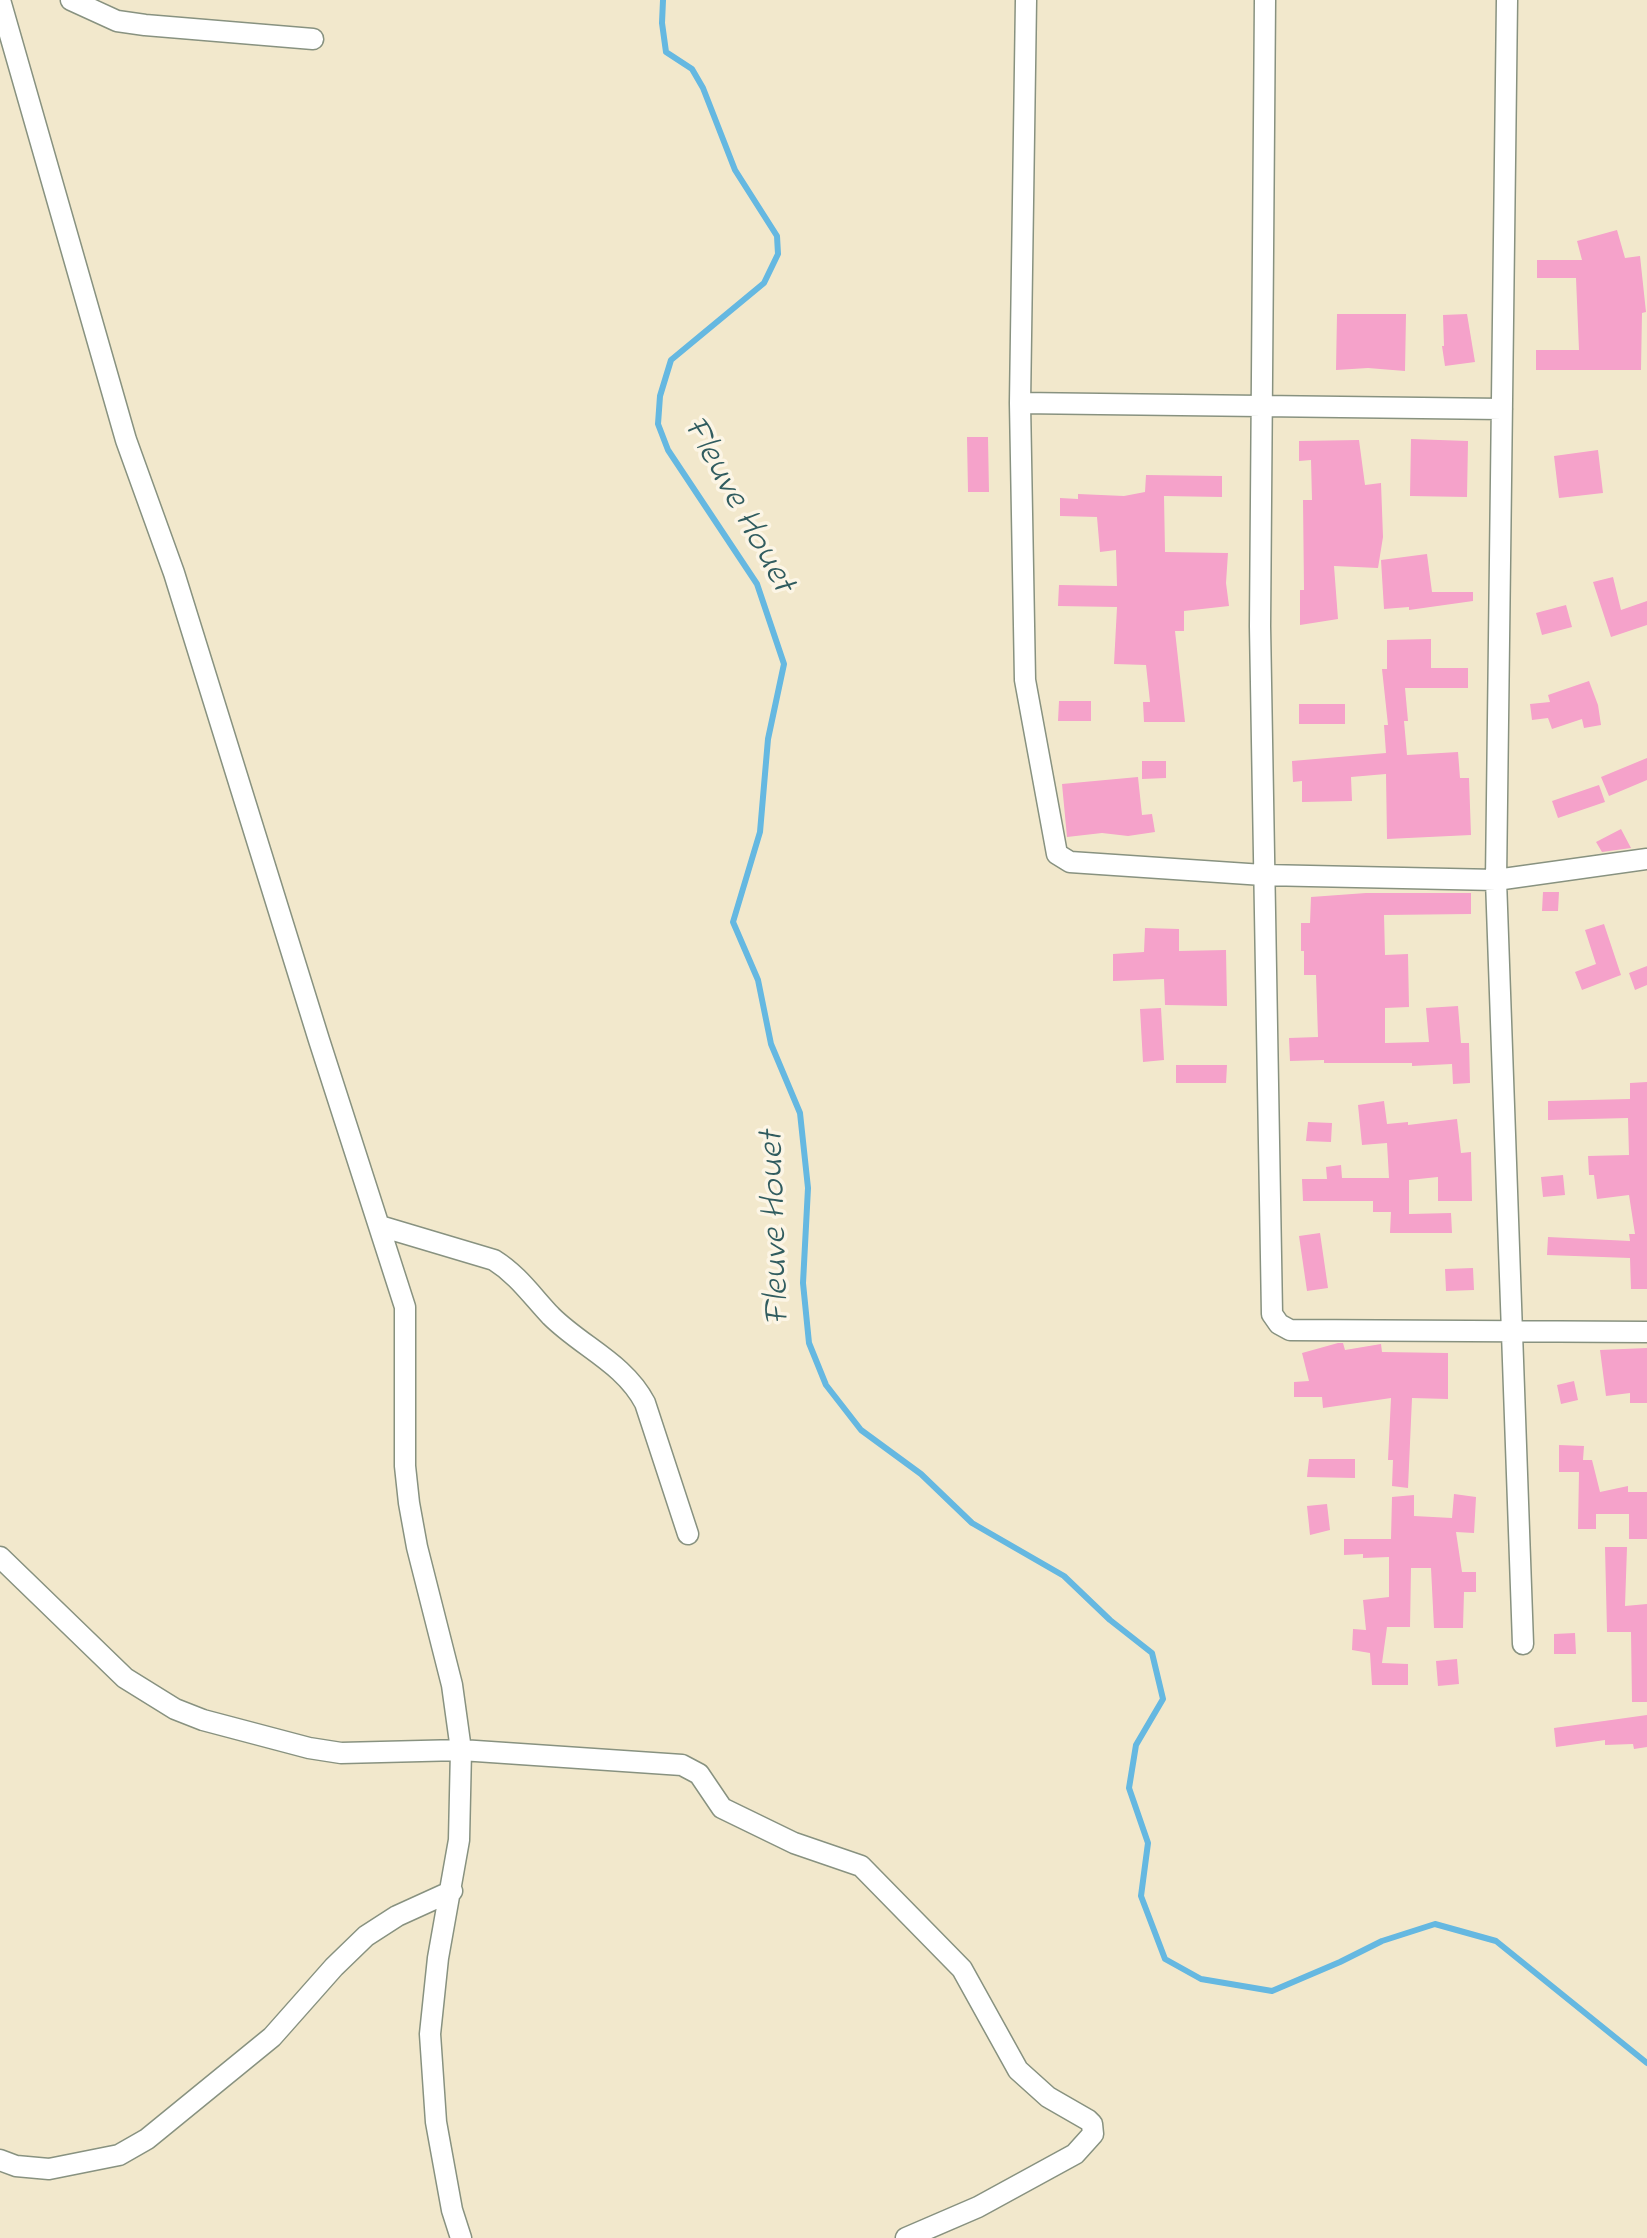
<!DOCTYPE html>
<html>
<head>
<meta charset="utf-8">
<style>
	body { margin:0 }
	canvas { display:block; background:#f2e8cc }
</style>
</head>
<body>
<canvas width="1647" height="2238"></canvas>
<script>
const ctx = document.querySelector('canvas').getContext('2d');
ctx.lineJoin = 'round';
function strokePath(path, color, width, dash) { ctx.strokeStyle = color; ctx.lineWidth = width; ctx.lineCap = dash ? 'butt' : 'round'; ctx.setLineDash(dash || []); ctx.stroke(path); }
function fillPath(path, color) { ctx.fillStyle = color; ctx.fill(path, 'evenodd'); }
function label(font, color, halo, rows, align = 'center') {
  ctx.font = font + ' "Indie Flower",sans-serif'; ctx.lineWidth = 7; ctx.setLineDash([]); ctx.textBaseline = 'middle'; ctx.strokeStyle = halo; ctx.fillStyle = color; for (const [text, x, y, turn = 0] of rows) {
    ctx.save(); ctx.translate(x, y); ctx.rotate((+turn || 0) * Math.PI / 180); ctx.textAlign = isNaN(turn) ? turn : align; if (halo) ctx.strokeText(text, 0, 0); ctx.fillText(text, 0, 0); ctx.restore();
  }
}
strokePath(new Path2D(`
	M663,0L662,23L666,52L692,69L703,88L735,170L777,236L778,254L764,283L671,360L660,396L658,424L668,450L757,584L784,664L768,739L760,832L733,922L758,980L771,1044L800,1113L808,1188L803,1283L809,1343L826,1385L861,1430L921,1474L972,1523L1064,1576L1110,1620L1152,1653L1163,1699L1136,1745L1129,1788L1148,1843L1141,1896L1165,1959L1201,1979L1272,1991L1340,1962L1382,1941L1435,1924L1496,1941L1647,2063`), '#65b8e1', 6);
fillPath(new Path2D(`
	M1617,230L1625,258L1640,256L1646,312L1642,313L1641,370H1536V350H1579L1576,278H1537V260H1582L1577,241Z
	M1337,314H1406L1405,371L1368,368L1336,370Z
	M1467,314L1475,362L1445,366L1442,346H1444L1443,315Z
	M967,437H988L989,492H968Z
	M1411,439L1468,441L1467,497L1410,496Z
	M1359,440L1365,485L1381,483L1383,537L1378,568L1334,566L1338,619L1300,625V590H1304L1303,500H1312L1311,460L1299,461V441Z
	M1598,450L1603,493L1559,498L1554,456Z
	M1146,475L1222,476V497L1164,496L1165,552L1228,553L1226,583L1229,606L1184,611V631H1175L1185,722H1144L1143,702H1150L1146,665L1114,664L1117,607L1058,606L1059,585L1117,586L1116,550L1100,552L1097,517L1060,516V498L1078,499V494L1124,496L1145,492Z
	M1427,554L1432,592H1473V601L1409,610V607L1384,609L1381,560Z
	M1613,577L1621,610L1647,601V625L1611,637L1593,582Z
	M1566,605L1572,627L1542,635L1536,613Z
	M1431,639V668H1468V688H1405L1408,721H1404L1407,755L1458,752L1460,778H1469L1471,835L1387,839L1386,774L1351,777L1352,801L1302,802V781L1293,782L1292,761L1386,753L1384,725H1388L1382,669H1387V640Z
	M1589,681L1598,705L1601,725L1584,728L1582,719L1552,729L1548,718L1532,720L1530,704L1550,702L1548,695Z
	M1059,701H1091V721H1058Z
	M1299,704H1345V724H1299Z
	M1647,758V780L1609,796L1601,777Z
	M1142,761H1166V778L1142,779Z
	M1138,777L1142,815L1152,814L1155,832L1128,836L1102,833L1067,837L1062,784Z
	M1599,785L1605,802L1558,818L1552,801Z
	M1621,829L1631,848L1602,852L1596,842Z
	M1543,892H1559L1558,911H1542Z
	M1366,893H1471V914L1384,915L1385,955L1408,954L1409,1007L1385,1008V1043L1429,1042L1426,1008L1458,1006L1461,1043H1469L1470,1083L1453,1084L1452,1064L1412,1066V1063H1324V1060L1290,1061L1289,1038L1318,1037L1316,975H1304V951H1301V923H1310L1311,897Z
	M1604,924L1621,975L1582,990L1575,972L1596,964L1585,930Z
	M1145,928L1179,929V951L1226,950L1227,1006L1165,1005L1164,979L1113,981V954L1144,952Z
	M1647,966V985L1635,990L1629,973Z
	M1161,1008L1164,1060L1143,1062L1140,1009Z
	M1176,1065H1227L1226,1083H1176Z
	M1647,1082V1289H1631L1630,1258L1547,1255L1548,1237L1630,1241L1629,1234H1635L1629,1195L1597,1199L1594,1175H1589L1588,1156L1629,1155L1628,1118L1548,1120V1101L1630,1099V1083Z
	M1384,1101L1387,1124L1408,1122V1125L1457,1119L1461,1153L1471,1152L1472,1201H1438V1177L1409,1180V1214L1451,1213L1452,1233H1390L1391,1212H1373V1201H1303L1302,1179H1327L1326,1167L1341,1165L1342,1178H1389L1387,1143L1362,1145L1358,1105Z
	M1308,1122L1332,1123L1331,1142L1306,1141Z
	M1563,1175L1565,1195L1543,1197L1541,1177Z
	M1320,1233L1328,1288L1307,1291L1299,1236Z
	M1473,1268L1474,1290L1446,1291L1445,1269Z
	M1338,1343H1343L1345,1350L1381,1344L1382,1352L1448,1353V1399L1412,1398L1408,1488L1392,1486L1393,1460H1388L1391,1398L1323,1408L1322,1397H1294V1382L1309,1381L1302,1353Z
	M1647,1348V1403H1630V1393L1606,1396L1600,1350Z
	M1574,1381L1578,1400L1561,1404L1557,1385Z
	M1559,1445L1584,1446L1583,1460H1592L1600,1492L1628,1486V1492H1647V1539H1629V1514H1596V1529H1578L1579,1472H1559Z
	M1309,1459H1355V1478L1307,1477Z
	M1454,1494L1476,1497L1474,1533L1456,1532L1462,1572H1476V1592H1464L1463,1628H1434L1431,1568H1411L1410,1627H1387L1382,1663L1408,1664V1685H1372L1370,1653L1352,1650L1353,1629L1366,1630L1363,1600L1389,1597V1557L1363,1558V1554L1344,1555V1539H1391L1392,1497L1414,1495V1516L1452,1518Z
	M1327,1504L1330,1530L1310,1535L1307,1506Z
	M1605,1547H1627L1625,1606L1647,1604V1702H1632L1631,1632H1607Z
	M1575,1633L1576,1654H1554V1634Z
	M1457,1659L1459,1684L1438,1686L1436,1661Z
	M1647,1715V1747L1634,1749L1633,1744L1605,1745V1740L1556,1747L1554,1728Z`), '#f5a2ca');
const minor = new Path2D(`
	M0,0L126,440L174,573L319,1040L405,1307V1466L409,1503L417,1547L452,1685L461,1750L459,1840L438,1958L430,2034L436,2122L452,2210L461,2238
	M71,0L117,21L145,25L313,39
	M1026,0L1020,403L1025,680L1057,854L1070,862L1263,875L1496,880L1647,859
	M1265,0L1260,626L1272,1314L1279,1324L1290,1330L1647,1332
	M1507,0L1496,880L1523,1644
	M1020,403L1502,409
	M380,1226L494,1260C518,1275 532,1296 551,1316C582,1347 624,1363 645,1403L688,1534
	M0,1557L125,1678L175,1709L203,1720L309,1748L341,1753L461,1750L682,1765L699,1774L722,1808L794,1843L861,1866L962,1969L1018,2070L1048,2097L1088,2120L1092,2124L1093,2134L1075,2154L978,2207L906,2238
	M0,2160L16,2166L49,2169L119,2155L147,2139L272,2037L334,1967L366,1936L397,1916L452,1891`);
strokePath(minor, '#889280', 23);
strokePath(minor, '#fff', 20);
label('italic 36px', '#305c5f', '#fcf5e5', [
	["Fleuve Houet",736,506,61],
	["Fleuve Houet",778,1228,-92]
]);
</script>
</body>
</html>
